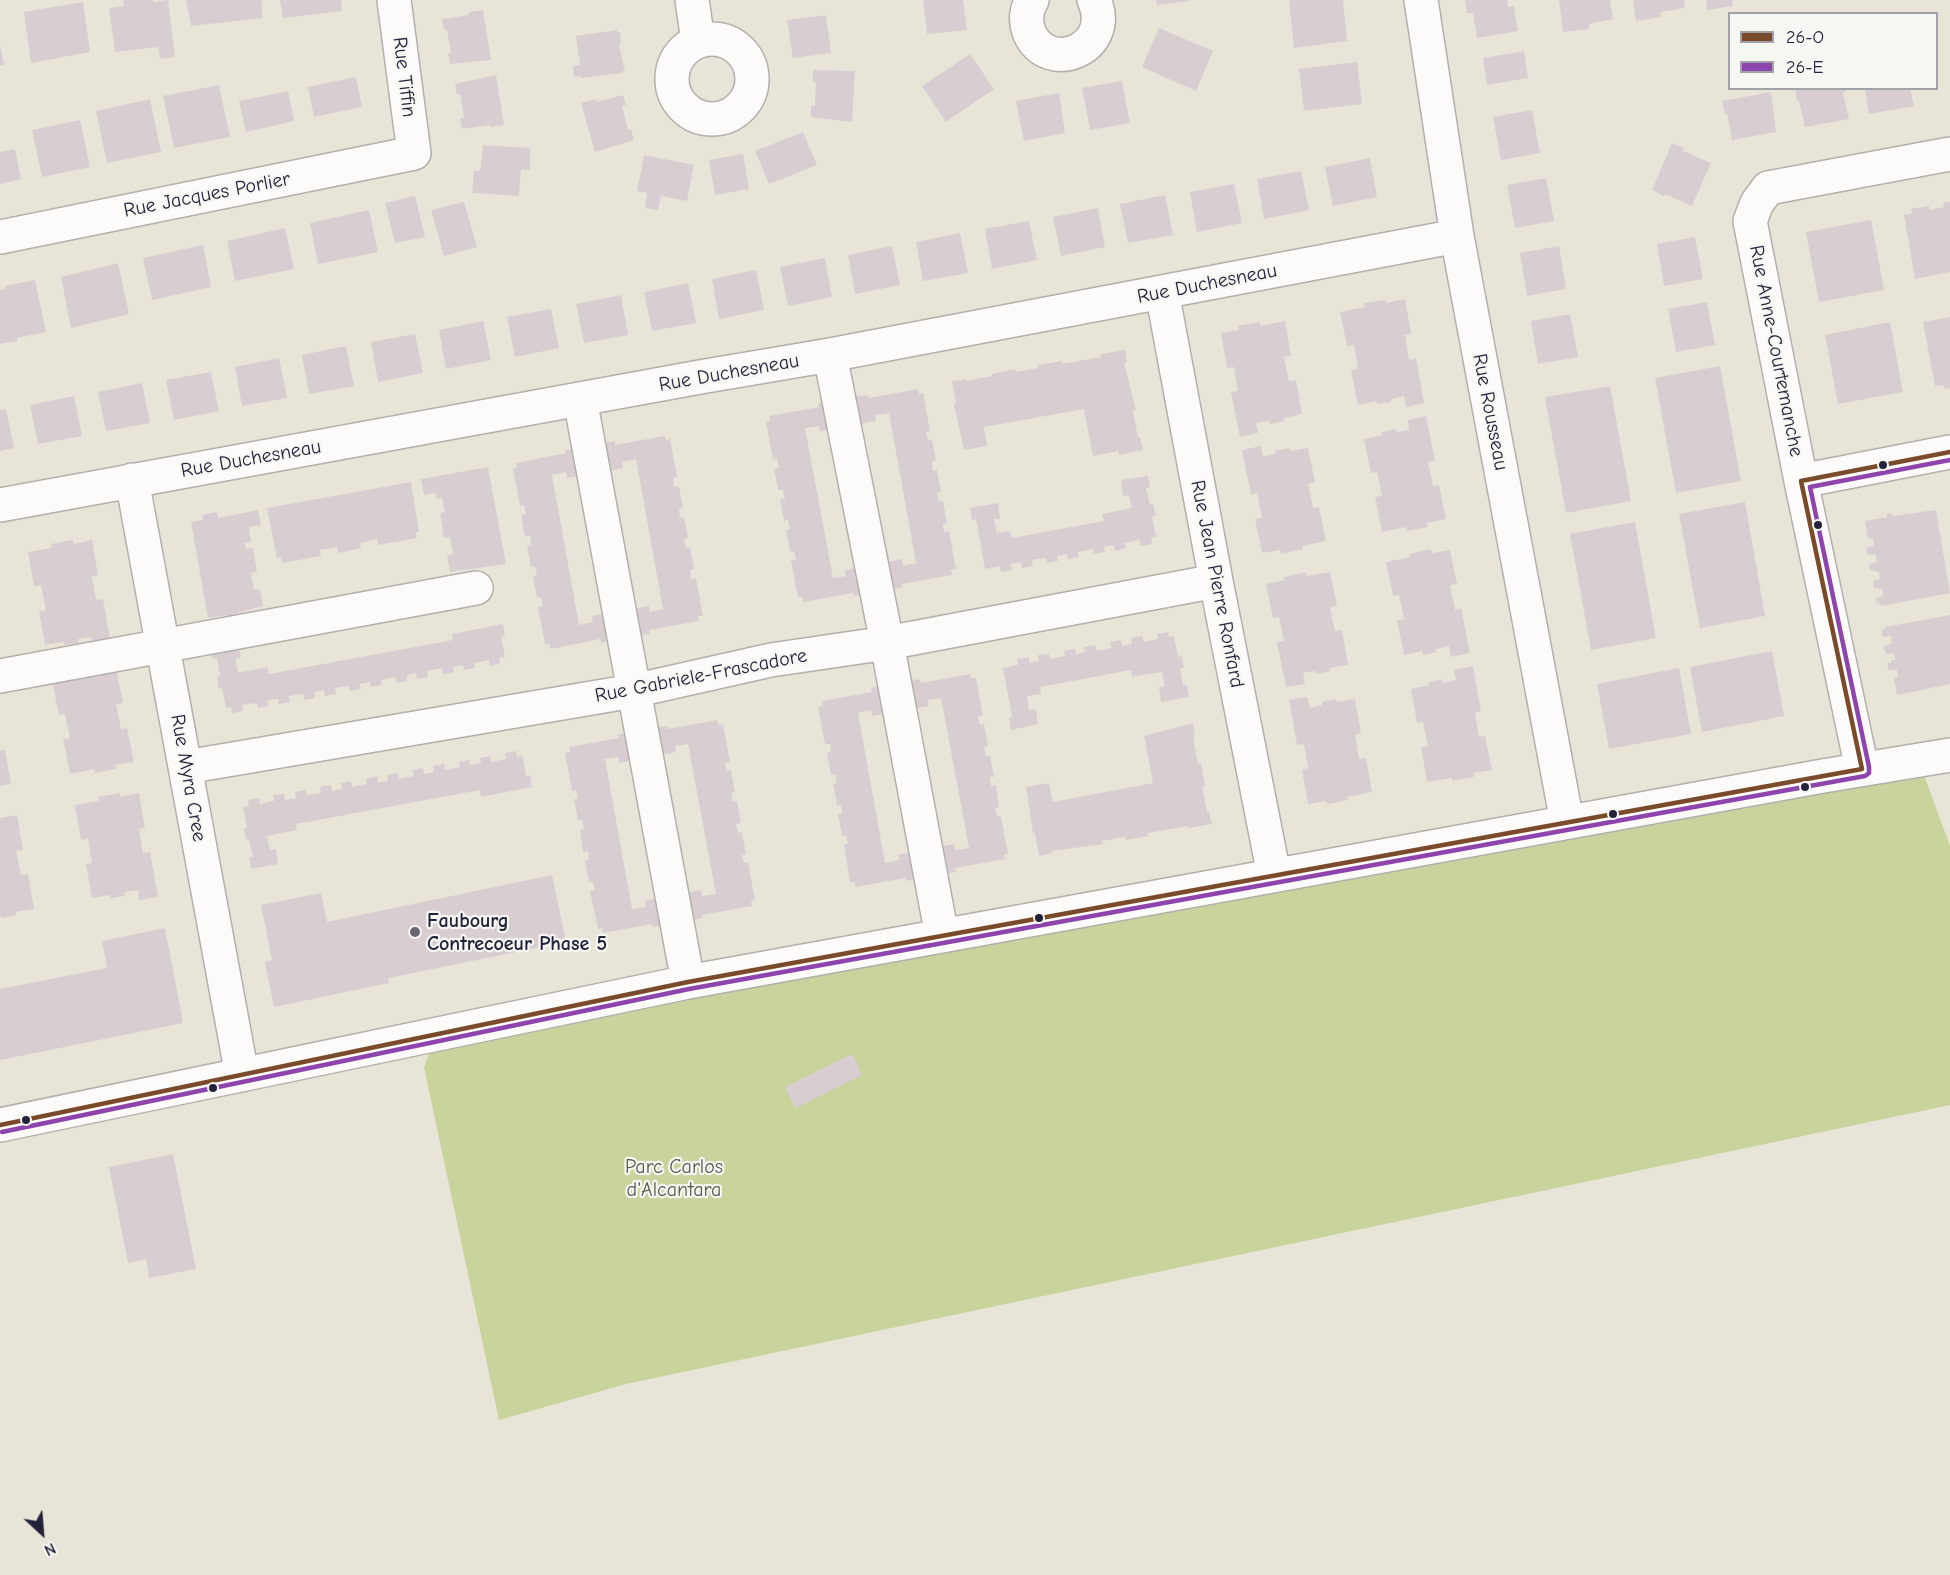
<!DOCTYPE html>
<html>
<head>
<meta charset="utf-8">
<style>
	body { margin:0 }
	#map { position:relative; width:1950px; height:1575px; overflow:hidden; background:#e9e4d8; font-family:"Comic Neue",sans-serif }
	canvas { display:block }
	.legend { position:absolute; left:1728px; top:12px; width:210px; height:78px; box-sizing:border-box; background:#f6f6f2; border:2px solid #a1a1a9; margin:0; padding:8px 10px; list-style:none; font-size:18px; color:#22223b }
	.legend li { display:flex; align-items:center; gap:12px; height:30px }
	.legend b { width:30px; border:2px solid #a1a1a9 }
	.north { position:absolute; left:12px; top:1503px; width:60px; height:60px; -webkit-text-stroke:4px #f6f6f2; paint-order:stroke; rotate:154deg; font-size:16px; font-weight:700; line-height:24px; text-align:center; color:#22223b }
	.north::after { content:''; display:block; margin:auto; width:21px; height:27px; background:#22223b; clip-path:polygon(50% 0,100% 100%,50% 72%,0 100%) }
</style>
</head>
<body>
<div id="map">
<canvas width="1950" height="1575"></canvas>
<ul class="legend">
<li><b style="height:8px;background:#7a4b2a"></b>26-O</li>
<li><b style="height:8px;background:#8e44ad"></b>26-E</li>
</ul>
<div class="north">N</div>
</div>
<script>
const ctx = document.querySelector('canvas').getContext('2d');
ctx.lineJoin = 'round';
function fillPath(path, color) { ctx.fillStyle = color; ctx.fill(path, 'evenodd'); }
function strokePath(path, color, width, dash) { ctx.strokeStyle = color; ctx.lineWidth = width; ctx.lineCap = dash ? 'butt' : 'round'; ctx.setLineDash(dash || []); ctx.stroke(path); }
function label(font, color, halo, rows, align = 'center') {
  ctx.font = font + ' "Comic Neue",sans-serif'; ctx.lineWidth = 4.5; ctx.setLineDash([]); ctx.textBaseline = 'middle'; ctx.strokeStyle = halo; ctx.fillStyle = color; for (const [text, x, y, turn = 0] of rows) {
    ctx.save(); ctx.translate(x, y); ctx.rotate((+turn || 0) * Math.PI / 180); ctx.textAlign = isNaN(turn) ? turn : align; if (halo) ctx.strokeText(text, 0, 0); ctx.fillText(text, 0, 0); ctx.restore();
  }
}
fillPath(new Path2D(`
	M1922,770L1950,846V1105L626,1384L499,1420L424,1067L437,1034Z`), '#c9d39c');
fillPath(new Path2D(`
	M123,0H153V2L168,0L175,57L160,59L158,47L115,52L109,8L124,6Z
	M186,0H262L263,3H261L263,18L191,26Z
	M280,0H341L342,11L283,18Z
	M923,0H963L967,30L927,34Z
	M1156,0H1189V1L1157,5Z
	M1289,0H1343L1347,41L1294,48Z
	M1465,0H1507L1508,7L1514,6L1518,31L1477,38L1473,13H1467Z
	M1559,0H1610L1613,19L1589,24V29L1563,32Z
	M1633,0H1684L1685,8L1660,12L1661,17L1636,21Z
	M1706,0H1732L1733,6L1707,10Z
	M83,2L90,52L31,63L24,12Z
	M483,10L491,60L450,64L448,53H451L447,30H444L442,19L469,15V12Z
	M826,15L831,53L793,58L787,20Z
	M1159,28L1213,51L1196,91L1142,67Z
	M617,30V32H620L621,44H619L625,71H622L623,73L581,78V76L574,77L573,66L580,65L576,36Z
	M0,45L4,65H0Z
	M1524,51L1528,78L1487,85L1483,58Z
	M970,54L994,89L946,122L922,86Z
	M1357,62L1362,104L1304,111L1299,69Z
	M813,70L855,71L852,122L811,117V105L815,106L816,82H813Z
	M496,75L504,125L490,127V125L462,129L460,118H464L460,94L457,95L455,84Z
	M356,77L362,107L314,117L308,87Z
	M1122,81L1130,123L1090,130L1082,88Z
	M219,85L230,137L174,148L163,96Z
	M1795,88H1845L1846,92H1843L1849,119L1805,127L1799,101H1797Z
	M1865,88H1910L1914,106L1869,114Z
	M288,91L294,121L246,132L239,101Z
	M1771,92L1776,132L1732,140L1727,113L1725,114L1722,101Z
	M1059,93L1065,133L1024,141L1016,101Z
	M623,95L626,105L622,106L628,130L631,129L634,140L595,152L581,103L596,99L597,102Z
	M150,99L161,152L107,163L96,111Z
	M1532,110L1540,153L1501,160L1493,117Z
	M80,120L90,167L42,177L32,130Z
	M803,132L817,165L769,184L755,151Z
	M1672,143L1684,148L1683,151L1711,163L1692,206L1665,194L1664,196L1652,190Z
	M483,145L530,148V170L521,169L519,196L472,193L474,171H480Z
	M15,149L21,179L0,184V152Z
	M743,154L749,189L715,195L709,160Z
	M644,155L694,165L687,201L661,196L658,210L645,208L647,193L637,191Z
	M1370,158L1377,197L1333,206L1325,167Z
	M1301,171L1309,210L1264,219L1257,179Z
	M1546,178L1554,221L1515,228L1507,185Z
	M1234,184L1242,223L1197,232L1190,192Z
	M1165,195L1173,235L1128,243L1120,204Z
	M415,196L425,237L395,243L385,203Z
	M464,202L477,247L444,256L431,210Z
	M1950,202V272L1915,279L1904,215L1912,213L1911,209L1929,206V210L1944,207L1943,203Z
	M1098,208L1105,247L1061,256L1053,217Z
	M369,210L378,252L318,264L310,223Z
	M1871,220L1884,290L1819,302L1806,232Z
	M1029,221L1037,260L992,269L985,229Z
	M285,228L294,269L235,281L227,241Z
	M960,233L968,273L923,281L916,242Z
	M1695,237L1703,279L1664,286L1657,244Z
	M203,245L211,287L152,300L143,258Z
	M892,246L900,285L855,294L848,255Z
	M1559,246L1566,289L1527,296L1520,253Z
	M825,258L832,297L788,306L780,267Z
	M118,263L129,314L71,328L61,277Z
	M756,270L764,310L719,319L712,279Z
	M35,280L46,332L17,338V341L0,344V290L6,289L5,286Z
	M688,283L696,323L652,331L644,292Z
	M621,295L628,335L584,343L576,304Z
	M1405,299L1411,334L1405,335L1409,360L1416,358L1424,403L1406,407L1404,396L1391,399V402L1377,404V401L1358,405L1351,370L1358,369L1354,345L1347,346L1340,312L1365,307L1364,303L1386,300V303Z
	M1707,302L1715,345L1676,352L1668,309Z
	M551,309L559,348L515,357L507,317Z
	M1570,314L1578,357L1538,364L1531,321Z
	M1950,317V388L1944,389V385L1935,386L1923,322Z
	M483,321L491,360L446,369L439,330Z
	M1285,321L1291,356L1284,357L1289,381L1296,380L1302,414L1284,418V421L1270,424L1269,421L1256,423L1258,433L1240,437L1231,392L1238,391L1234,367L1227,368L1221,333L1239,330L1238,326L1260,322V326Z
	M1890,322L1903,392L1838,404L1825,335Z
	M415,334L423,373L378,382L371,342Z
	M346,346L354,386L309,394L302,355Z
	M1125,350L1127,362L1124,363L1136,410L1133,411L1138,438L1140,437L1143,450L1119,455L1118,451L1093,456L1084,409L984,427L987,446L964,450L954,405L956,404L952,381L966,379V381L992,376V374L1015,369L1016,372L1038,368V365L1062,361V364L1101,357V354Z
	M279,358L287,398L242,406L235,367Z
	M1720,366L1741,481L1676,493L1655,378Z
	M211,372L219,411L174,420L166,380Z
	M142,383L150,423L106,431L98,392Z
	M1610,386L1631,501L1566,513L1545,397Z
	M918,389L919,394L923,393L930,431L926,432L928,440L932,439L936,461L932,462L933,471L937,470L941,492L937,493L939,502L943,501L947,523L943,524L944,532L949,531L956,569L951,570L952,575L902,584L903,587L890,590L886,562L902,559L903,566L916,563L889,413L875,415L876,421L860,424L854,397L868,395L869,398Z
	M74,396L82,436L38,444L30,405Z
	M832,401L836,429L820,431L819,426L805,428L833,578L846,576L845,570L861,567L867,594L854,596L853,593L803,602L802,597L798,598L791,560H796L794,551L790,552L786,530L790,529L788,520L784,521L780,499H785L783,490H778L774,469L779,468L777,459L773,460L766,422L770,421L769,416L819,407L818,404Z
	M6,409L14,448L0,451V410Z
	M1426,416L1435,461L1428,462L1433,486L1439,485L1446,519L1427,523L1428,527L1407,531L1406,527L1382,532L1375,497L1382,496L1377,472L1371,473L1364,439L1382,435V432L1396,429L1397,432L1409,430L1408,420Z
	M665,436L666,440L670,439L677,477L673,478L674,487L679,486L683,508L679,509L680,518L684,517L688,538L684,539L686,548L690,547L694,569L690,570L691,579L696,578L703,616H698L699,621L649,630L650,634L637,636L633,609L649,606L650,612L663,609L636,459L622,462L623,468L608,471L602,444L615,441V445Z
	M1261,446L1263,457L1275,454V451L1289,448L1290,451L1308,448L1315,482L1308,484L1313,508L1319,507L1326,541L1302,546L1303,549L1281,554L1280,550L1262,553L1255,519L1262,518L1257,493L1251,495L1242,450Z
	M579,448L582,475L567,478L566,472L552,475L579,625L593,622L592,616L608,613L614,640L601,643L600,639L551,649L549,644H545L538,607L543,606L541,597L537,598L533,576L537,575L535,566L531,567L527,546L531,545L530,536L525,537L521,515L526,514L524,505L520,506L513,469L517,468L516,463L566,453L565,450Z
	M488,467L506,564L450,572L447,555L453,554L450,537L444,538L440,513L445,512L442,498L437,499L436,493L424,495L421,479Z
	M1148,476L1150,488H1146L1150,505L1153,504L1156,516L1152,517L1156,537L1151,538L1152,544L1141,546L1139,540L1125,543L1126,548L1115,551L1114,545L1104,547L1105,552L1093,554V549L1078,552L1079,557L1068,559L1067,554L1057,556L1058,561L1047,563L1046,558L1032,560L1033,566L1022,568L1021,562L1011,564L1012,570L1001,572L1000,566L985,569L976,519L972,520L970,508L998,503L1000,519H994L997,533L1010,531L1012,538L1104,521L1102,514L1132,508L1129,495L1123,496L1121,480Z
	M411,482L419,532H416L417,538L378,545L377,539L360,543L361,548L338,553L337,547L320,550L321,556L282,563L281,557L277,558L267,508Z
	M1745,502L1765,616L1700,628L1679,514Z
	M258,510L261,525L249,527L251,542L245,543L246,549L253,548L257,572L251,573L254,590L260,589L263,606L237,613L238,618L228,620L227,615L208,618L191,522L203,520L202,515L217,512L218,518Z
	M1936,510L1950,593L1881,606L1880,603L1877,604L1876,598L1883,596L1882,589L1874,588L1873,581L1880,579L1879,572L1870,570L1869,564L1877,562L1876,555L1867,554L1866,548L1874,545L1873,538L1868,539L1865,521L1887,517V514L1892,513L1893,516Z
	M1635,522L1656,638L1591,650L1570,534Z
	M73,540L74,544L92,540L98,575L92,576L96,600L103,599L111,644L93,647L91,637L78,639L79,643L64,645V642L45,645L39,611L46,610L41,585L34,587L28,552L52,548L51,544Z
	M1431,549L1432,553L1450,550L1457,584L1450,585L1455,610L1461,608L1470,653L1451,657L1449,646L1436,649L1437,652L1423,655L1422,651L1404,655L1397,620L1404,619L1399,595L1393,596L1386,562L1410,557V554Z
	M1306,572V576L1330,572L1337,606L1330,607L1335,631L1342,630L1348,665L1330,668V671L1316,674L1315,671L1303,673L1305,684L1286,687L1277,642L1284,641L1279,617L1273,618L1266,584L1285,580L1284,577Z
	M1950,615V684L1897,695L1894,678L1898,677L1897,670H1889L1887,663H1891V660H1895L1894,653L1886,654L1884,647L1892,643L1891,636L1883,637L1881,630H1885V627Z
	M503,624L505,636L501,637L505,657L499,658L500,664L490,666L489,660L474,663L475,668L464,670L463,665L453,667L454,672L443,674L442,668L427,671L428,677L417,679L416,673L407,675V681L397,683L396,677L381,680L382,685L371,687L370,682L360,684L361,689L350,691L349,686L335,688L336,694L325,696L324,690L314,692L315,698L304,700L303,694L289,696L290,702L279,704L278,699L267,700L269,706L258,708L257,703L242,705L243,711L232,713L231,707L226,708L222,688L219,689L217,677L220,676L217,658L213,659L211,648L238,642L241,658L235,659L238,673L267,667L269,674L453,640L452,634Z
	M1168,632L1169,637L1174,636L1178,657L1182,656L1184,668H1180L1183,685H1187L1189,697L1161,702L1159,687L1165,686L1162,672L1132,677L1131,670L1040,687L1041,694L1027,696L1029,710L1036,709L1038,724L1011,730L1009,718L1012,717L1003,668L1018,665L1017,659L1029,657V663L1039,661L1038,655L1049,654L1050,659L1065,656L1064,651L1075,649L1076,654L1085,652L1084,647L1095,645L1097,651L1111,648L1110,642L1121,640L1122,646L1132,644L1131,638L1142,636L1144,642L1158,639L1157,634Z
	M1772,651L1784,716L1702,732L1690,667Z
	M114,658L123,703L116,704L121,729L127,728L134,762L115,765L116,769L94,773V769L70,774L63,739L70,738L65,714L59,715L52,681Z
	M1473,666L1481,711L1475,713L1479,737L1485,736L1492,770L1473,773L1474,777L1452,781V778L1427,782L1421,747L1428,746L1423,722L1417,723L1411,689L1429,685V682L1443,679V683L1456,680L1454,670Z
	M1679,668L1691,734L1609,749L1597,684Z
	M970,674L972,678H976L983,716H978L980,725L984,724L988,746L984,747L986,756L990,755L994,777H990L991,786H996L999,808H995L997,817L1001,816L1008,854H1004L1005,859L955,868L956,872L942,874L938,847L954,844L955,850L969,848L941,698L928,700L929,706L913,709L907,682L920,679L921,683Z
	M883,686L888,713L872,716L871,710L858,713L885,863L899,860L898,855L913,851L919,878L906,881L905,878L856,887L855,882H850L844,845L848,844L846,835L842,836L838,814H842L841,805H837L833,784L837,783L835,774L831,775L827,753L831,752L830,744H825L818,707L823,706L822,701L872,692L871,688Z
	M1307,697L1310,708L1322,705V702L1336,699L1337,702L1355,699L1361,733L1355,735L1359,759L1366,758L1372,792L1348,797V800L1327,804L1326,801L1308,804L1302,770L1308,768L1304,744L1297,745L1289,700Z
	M717,720L719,725L723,724L730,762L725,763L727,771L731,770L735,792L731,793L733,802L737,801L741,823L736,824L738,833L742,832L746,854L742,855L744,863L748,862L755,900L751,901L752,906L702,915L703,918L689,921L685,893L701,890L702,896L716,894L688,744L675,746L676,752L660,755L654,728L667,726L668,729Z
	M1193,723L1195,737H1193L1198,764L1201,763L1205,787H1202L1207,812H1209L1212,824L1188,828V826L1148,833L1149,836L1125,840V837L1102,841L1103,844L1052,851L1053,853L1039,856L1035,833H1033L1026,787L1049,783L1053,802L1153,783L1144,736Z
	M631,732L635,760L619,763L618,757L605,759L632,909L646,907L645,901L661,898L667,925L653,927L652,924L603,933L602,928L598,929L590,891L595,890L593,882H589L585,861L589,860L588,851L583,852L580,830L584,829L582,820L578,821L574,799H578L576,790L572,791L565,753L570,752L569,747L619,738L618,735Z
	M5,750L11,784L0,786V751Z
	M516,751L517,757L523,756L526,776L530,775L532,787L481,797L480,790L296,824L297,830L267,836L270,850L276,849L278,864L251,869L249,857H253L249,839L246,840L244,828L247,827L243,807L249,806L248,800L259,798L260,804L274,801L273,795L284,794L285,800L296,798L295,792L305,790L307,795L321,793L320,787L331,785L332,791L342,789L341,783L351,781L352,787L367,784L366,779L377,776L378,782L388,781L387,775L398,773L399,779L414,776L412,770L423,768L424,774L434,772L433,766L444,764L445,770L460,767L459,762L469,760L470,765L481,763L480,758L490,756L491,762L506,759L505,753Z
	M120,793V797L139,793L145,828L139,829L143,853L150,852L158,897L139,900L138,890L124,892L125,896L111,898L110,895L92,898L86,864L92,863L88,838L81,840L75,805L99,801L98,797Z
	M17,815L23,850L16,851L21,875L28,874L34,909L16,912V915L2,918L0,915V818Z
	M552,875L566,942L388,978L389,983L274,1007L265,962L272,960L261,905L321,893L327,922Z
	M165,928L183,1023L0,1060V989L107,968L102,941Z
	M852,1054L862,1075L795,1108L785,1087Z
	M173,1154L196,1269L149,1278L146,1259L128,1263L109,1167Z`), '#d8ced1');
const minor = new Path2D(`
	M692,0L698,41
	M1032,0C1026,10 1025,21 1029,32C1048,77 1116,48 1094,0
	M1421,0L1457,236L1567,822
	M672 79a40 40 0 1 1 80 0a40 40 0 1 1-80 0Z
	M0,237L414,153L394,0
	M1162,292L1216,581L1274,875
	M830,355L887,643L942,936
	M580,399L688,982
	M132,480L242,1075
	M1801,481L1950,452
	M0,505L700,377L830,355L1457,236
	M0,676L476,588
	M186,767L633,691L771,660L887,643L1216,581
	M1862,769L1801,481L1750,221L1757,203L1768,188L1950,154
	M0,1125L688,982L1823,776L1950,755`);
strokePath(minor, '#b3b0ab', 36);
strokePath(minor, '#fcfbf9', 33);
strokePath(new Path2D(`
	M0,1125L688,982L1862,769L1801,481L1950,452`), '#7a4b2a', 4.5);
strokePath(new Path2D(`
	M2,1132L689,989L1865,776L1869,773V767L1810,487L1950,460`), '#8e44ad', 4.5);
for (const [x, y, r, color] of [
	[1883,465,5,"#22223b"],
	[1818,525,5,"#22223b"],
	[1805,787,5,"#22223b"],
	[1613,814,5,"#22223b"],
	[1039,918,5,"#22223b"],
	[415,932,6,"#686672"],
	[213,1088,5,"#22223b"],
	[26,1120,5,"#22223b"]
]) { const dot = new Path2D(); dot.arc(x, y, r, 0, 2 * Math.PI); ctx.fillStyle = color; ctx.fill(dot); strokePath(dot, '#f6f6f2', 2); }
label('20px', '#22223b', '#f6f6f2', [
	["Rue Tiffin",404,77,83],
	["Rue Jacques Porlier",207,195,-11],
	["Rue Duchesneau",1207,284,-11],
	["Rue Anne-Courtemanche",1776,351,79],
	["Rue Duchesneau",729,373,-10],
	["Rue Rousseau",1490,412,79],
	["Rue Duchesneau",251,459,-10],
	["Rue Jean Pierre Ronfard",1217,584,79],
	["Rue Gabriele-Frascadore",701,676,-11],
	["Rue Myra Cree",188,778,80]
]);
label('bold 20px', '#22223b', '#f6f6f2', [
	["Faubourg",427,921],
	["Contrecoeur Phase 5",427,944]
], 'left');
label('20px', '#535b4b', '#f6f6f2', [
	["Parc Carlos",674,1167],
	["d'Alcantara",674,1190]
]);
</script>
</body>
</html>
